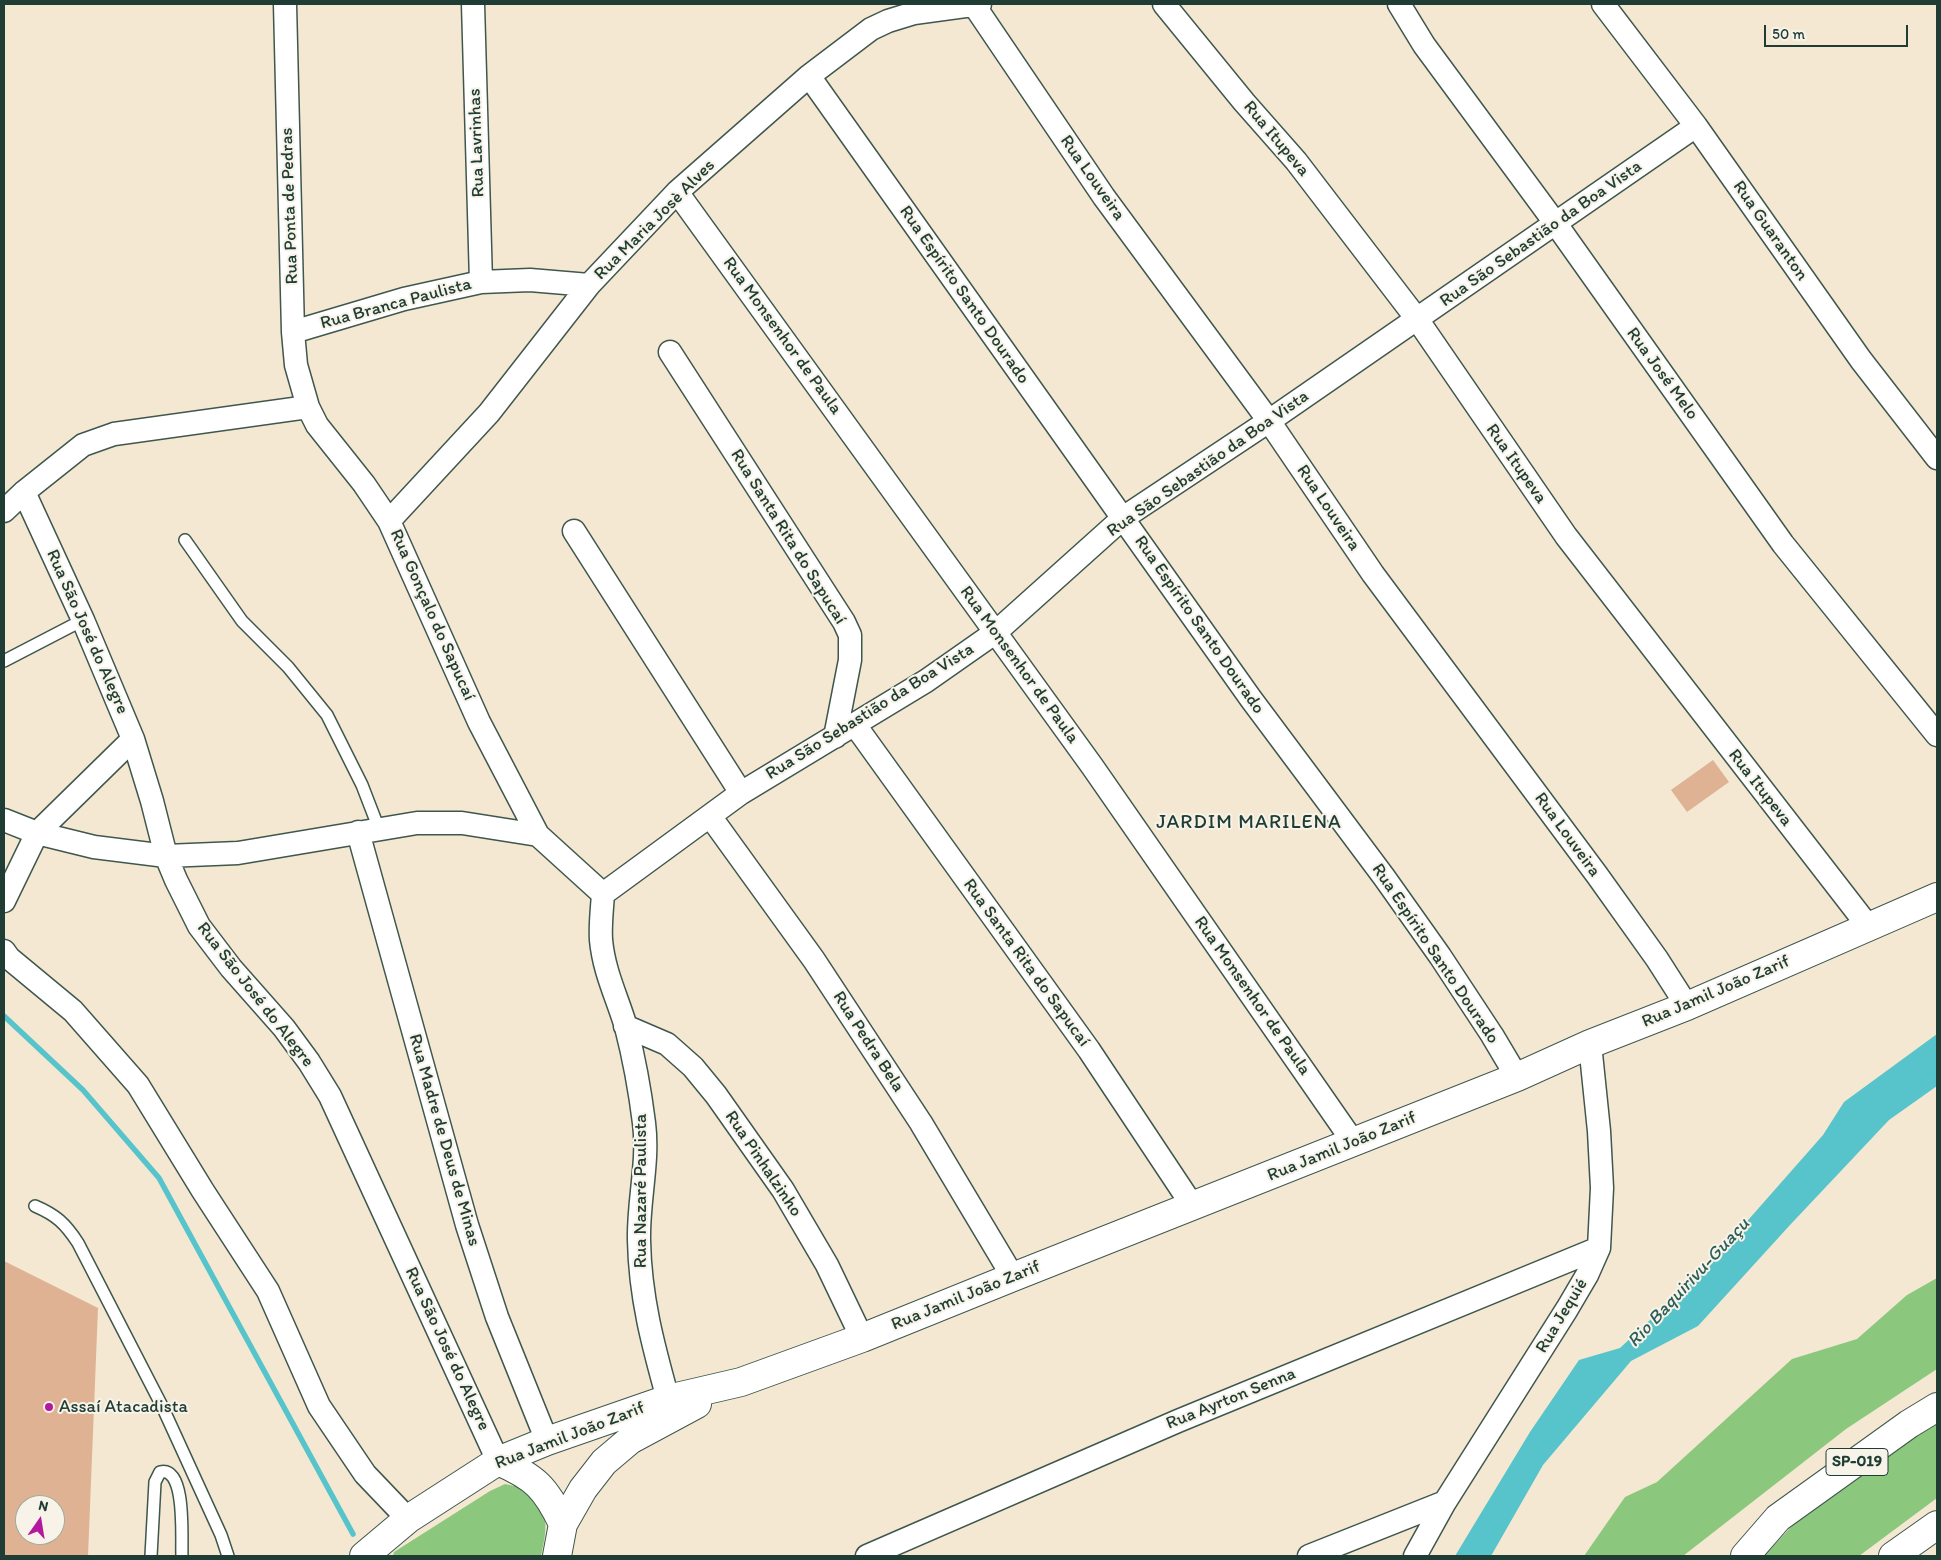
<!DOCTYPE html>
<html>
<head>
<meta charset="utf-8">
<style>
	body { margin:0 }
	#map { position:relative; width:1941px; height:1560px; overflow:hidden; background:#f4e8d2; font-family:Itim,sans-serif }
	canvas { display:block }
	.frame { position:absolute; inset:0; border:5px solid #1f3d34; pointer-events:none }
	.north { position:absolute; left:15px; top:1495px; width:50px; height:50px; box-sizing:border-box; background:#f7f3e8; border:1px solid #a1aaa0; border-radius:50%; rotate:13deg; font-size:14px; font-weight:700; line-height:20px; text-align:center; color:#1f3d34 }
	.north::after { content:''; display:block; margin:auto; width:18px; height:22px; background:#b5179e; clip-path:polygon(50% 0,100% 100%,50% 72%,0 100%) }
	.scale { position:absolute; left:1764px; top:25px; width:144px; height:22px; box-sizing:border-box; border:2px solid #1f3d34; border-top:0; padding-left:6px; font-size:15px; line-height:18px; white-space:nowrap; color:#1f3d34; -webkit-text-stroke:4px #f7f3e8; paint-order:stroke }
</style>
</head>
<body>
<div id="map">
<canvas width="1941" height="1560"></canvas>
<div class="frame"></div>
<div class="north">N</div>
<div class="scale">50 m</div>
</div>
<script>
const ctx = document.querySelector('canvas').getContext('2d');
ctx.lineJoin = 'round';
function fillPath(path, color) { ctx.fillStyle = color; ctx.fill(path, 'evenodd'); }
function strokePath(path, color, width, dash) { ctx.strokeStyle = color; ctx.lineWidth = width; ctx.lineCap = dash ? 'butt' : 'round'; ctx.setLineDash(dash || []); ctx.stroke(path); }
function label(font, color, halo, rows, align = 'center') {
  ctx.font = font + ' Itim,sans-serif'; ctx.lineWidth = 4; ctx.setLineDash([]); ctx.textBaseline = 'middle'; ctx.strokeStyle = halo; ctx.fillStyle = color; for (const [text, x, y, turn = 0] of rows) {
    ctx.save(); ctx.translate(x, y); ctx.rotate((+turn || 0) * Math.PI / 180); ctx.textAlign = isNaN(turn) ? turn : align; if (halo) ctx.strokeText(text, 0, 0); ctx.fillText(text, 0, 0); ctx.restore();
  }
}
fillPath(new Path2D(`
	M1937,1278V1369L1846,1429L1683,1556H1584L1625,1497L1657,1482L1792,1359L1857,1339L1907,1295Z
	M1937,1417V1498L1859,1556H1764L1791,1527L1913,1433Z
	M505,1484L533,1490C548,1519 548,1524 541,1556H393L394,1552L490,1491Z`), '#8bc77c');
fillPath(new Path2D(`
	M1937,1034V1086L1889,1120L1790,1225L1698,1326L1631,1361L1543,1465L1491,1556H1455L1530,1432L1579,1360L1620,1348L1648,1322L1742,1227L1823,1135L1844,1102Z`), '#56c4ca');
strokePath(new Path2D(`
	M4,1016L83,1090L159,1178L353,1534`), '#56c4ca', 5.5);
fillPath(new Path2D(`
	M1713,760L1729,782L1687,812L1671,790Z
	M4,1261L98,1308L88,1556H4ZM25,1505H55V1535H25Z`), '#deb292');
const service = new Path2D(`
	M185,540L242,621L288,667L327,715L362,785L379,829
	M4,661L83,620
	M35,1206C56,1215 65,1223 78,1243L162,1406L221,1535L228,1556
	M151,1556L155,1482L160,1472C187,1465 181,1541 182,1556`);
const minor = new Path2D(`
	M285,4L293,332L296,365L308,407L317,425L364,484L389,521L479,722L538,835
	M473,4L481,282
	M1164,4L1244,102L1296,161L1417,319L1566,536L1868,926
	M1399,4L1424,45L1556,224L1783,544L1937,735
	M1603,4L1696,126L1861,360L1937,458
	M974,5L1104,197L1269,421L1373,574L1597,875L1657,959L1687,1006
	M809,76L1251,699L1384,877L1440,956L1492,1035L1517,1077
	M677,192L1092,766L1354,1143
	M293,332L404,299L481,282L530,280L589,285
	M670,352L844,622L850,635V660L835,737
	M24,492L83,620L133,739L152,801L166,856L176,880L199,926L231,968L284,1028L309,1062L330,1096L498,1461
	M4,511L24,492L83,445L114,434L308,407
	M389,521L489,413L589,285L677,192L809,76L871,29L888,21L914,13L980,4
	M574,531L741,793
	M855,725L1089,1050L1192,1205
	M710,816L814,960L921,1123L1013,1277
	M4,820L37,833L94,847L166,856L238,853L417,823H462L538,835L603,894
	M358,832L467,1225L497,1317L547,1441
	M603,894L741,793L926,681L996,632L1123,518L1269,421L1696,126
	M603,894C602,909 600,925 601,940C604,972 617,997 626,1027C634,1058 640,1091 644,1123C649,1162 638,1201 639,1240C640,1297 653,1345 668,1399
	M4,901L37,833L133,739
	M4,951L9,958L73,1011L138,1085L203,1191L268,1291L319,1406L365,1474L408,1519
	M625,1026L667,1044L693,1067L716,1095L783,1190L827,1265L862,1338
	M867,1556L1178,1421L1599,1248
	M1309,1556L1445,1502
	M1415,1556L1445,1502L1567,1309L1587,1275L1599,1248L1602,1188L1599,1131L1590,1044`);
const secondary = new Path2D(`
	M498,1461C535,1477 546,1488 563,1524
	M364,1556L408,1519L498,1461L547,1441L668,1399L741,1382L862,1338L1013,1277L1517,1077L1590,1044L1687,1006L1937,897
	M557,1556L563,1524L583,1489L604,1462L630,1440L697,1404`);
const primary = new Path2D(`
	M1745,1556L1778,1518L1909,1424L1937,1407
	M1893,1556L1937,1525`);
strokePath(service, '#3f574c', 14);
strokePath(minor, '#3f574c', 25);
strokePath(secondary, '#3f574c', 30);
strokePath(primary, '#3f574c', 30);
strokePath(service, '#fff', 11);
strokePath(minor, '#fff', 22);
strokePath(secondary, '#fff', 28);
strokePath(primary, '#fff', 28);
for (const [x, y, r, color] of [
	[49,1407,5,"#b5179e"]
]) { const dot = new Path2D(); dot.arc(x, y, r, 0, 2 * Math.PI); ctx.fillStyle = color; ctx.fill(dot); strokePath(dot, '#f7f3e8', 2); }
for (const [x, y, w] of [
	[1857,1462,62]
]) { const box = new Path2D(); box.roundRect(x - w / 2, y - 13.5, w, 27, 4); ctx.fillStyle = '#f7f3e8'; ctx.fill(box); strokePath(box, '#1f3d34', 1); }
label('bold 16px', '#1f3d34', null, [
	["SP-019",1857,1462]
]);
label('18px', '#1f3d34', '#f7f3e8', [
	["Rua Itupeva",1276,139,50],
	["Rua Lavrinhas",477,143,-92],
	["Rua Louveira",1092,178,55],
	["Rua Ponta de Pedras",290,206,-92],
	["Rua Maria Josè Alves",655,220,-45],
	["Rua Guaranton",1770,231,55],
	["Rua São Sebastião da Boa Vista",1541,234,-35],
	["Rua Espírito Santo Dourado",964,295,55],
	["Rua Branca Paulista",396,304,-15],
	["Rua Monsenhor de Paula",782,336,54],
	["Rua José Melo",1662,374,54],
	["Rua São Sebastião da Boa Vista",1208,464,-35],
	["Rua Itupeva",1516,464,55],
	["Rua Louveira",1328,508,56],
	["Rua Santa Rita do Sapucaí",788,537,58],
	["Rua Gonçalo do Sapucaí",432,615,66],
	["Rua Espírito Santo Dourado",1199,625,55],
	["Rua São José do Alegre",87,632,66],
	["Rua Monsenhor de Paula",1019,665,54],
	["Rua São Sebastião da Boa Vista",870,712,-32],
	["Rua Itupeva",1760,788,52],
	["Rua Louveira",1567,835,54],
	["Rua Espírito Santo Dourado",1435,954,56],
	["Rua Santa Rita do Sapucaí",1026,963,54],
	["Rua Jamil João Zarif",1716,992,-23],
	["Rua São José do Alegre",255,995,52],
	["Rua Monsenhor de Paula",1252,996,55],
	["Rua Pedra Bela",868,1042,57],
	["Rua Madre de Deus de Minas",444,1140,74],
	["Rua Jamil João Zarif",1342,1147,-22],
	["Rua Pinhalzinho",763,1164,56],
	["Rua Nazaré Paulista",641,1191,-90],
	["Rua Jamil João Zarif",966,1296,-22],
	["Rua Jequié",1562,1316,-59],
	["Rua São José do Alegre",447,1349,65],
	["Rua Ayrton Senna",1231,1399,-22],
	["Rua Jamil João Zarif",570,1436,-21]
]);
label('18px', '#1f3d34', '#f7f3e8', [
	["Assaí Atacadista",59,1407]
], 'left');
label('italic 19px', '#2d5f5a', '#f7f3e8', [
	["Rio Baquirivu-Guaçu",1689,1283,-47]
]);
ctx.letterSpacing = '1px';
label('20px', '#1f3d34', '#f7f3e8', [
	["JARDIM MARILENA",1249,823]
]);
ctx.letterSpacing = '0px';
</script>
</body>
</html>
